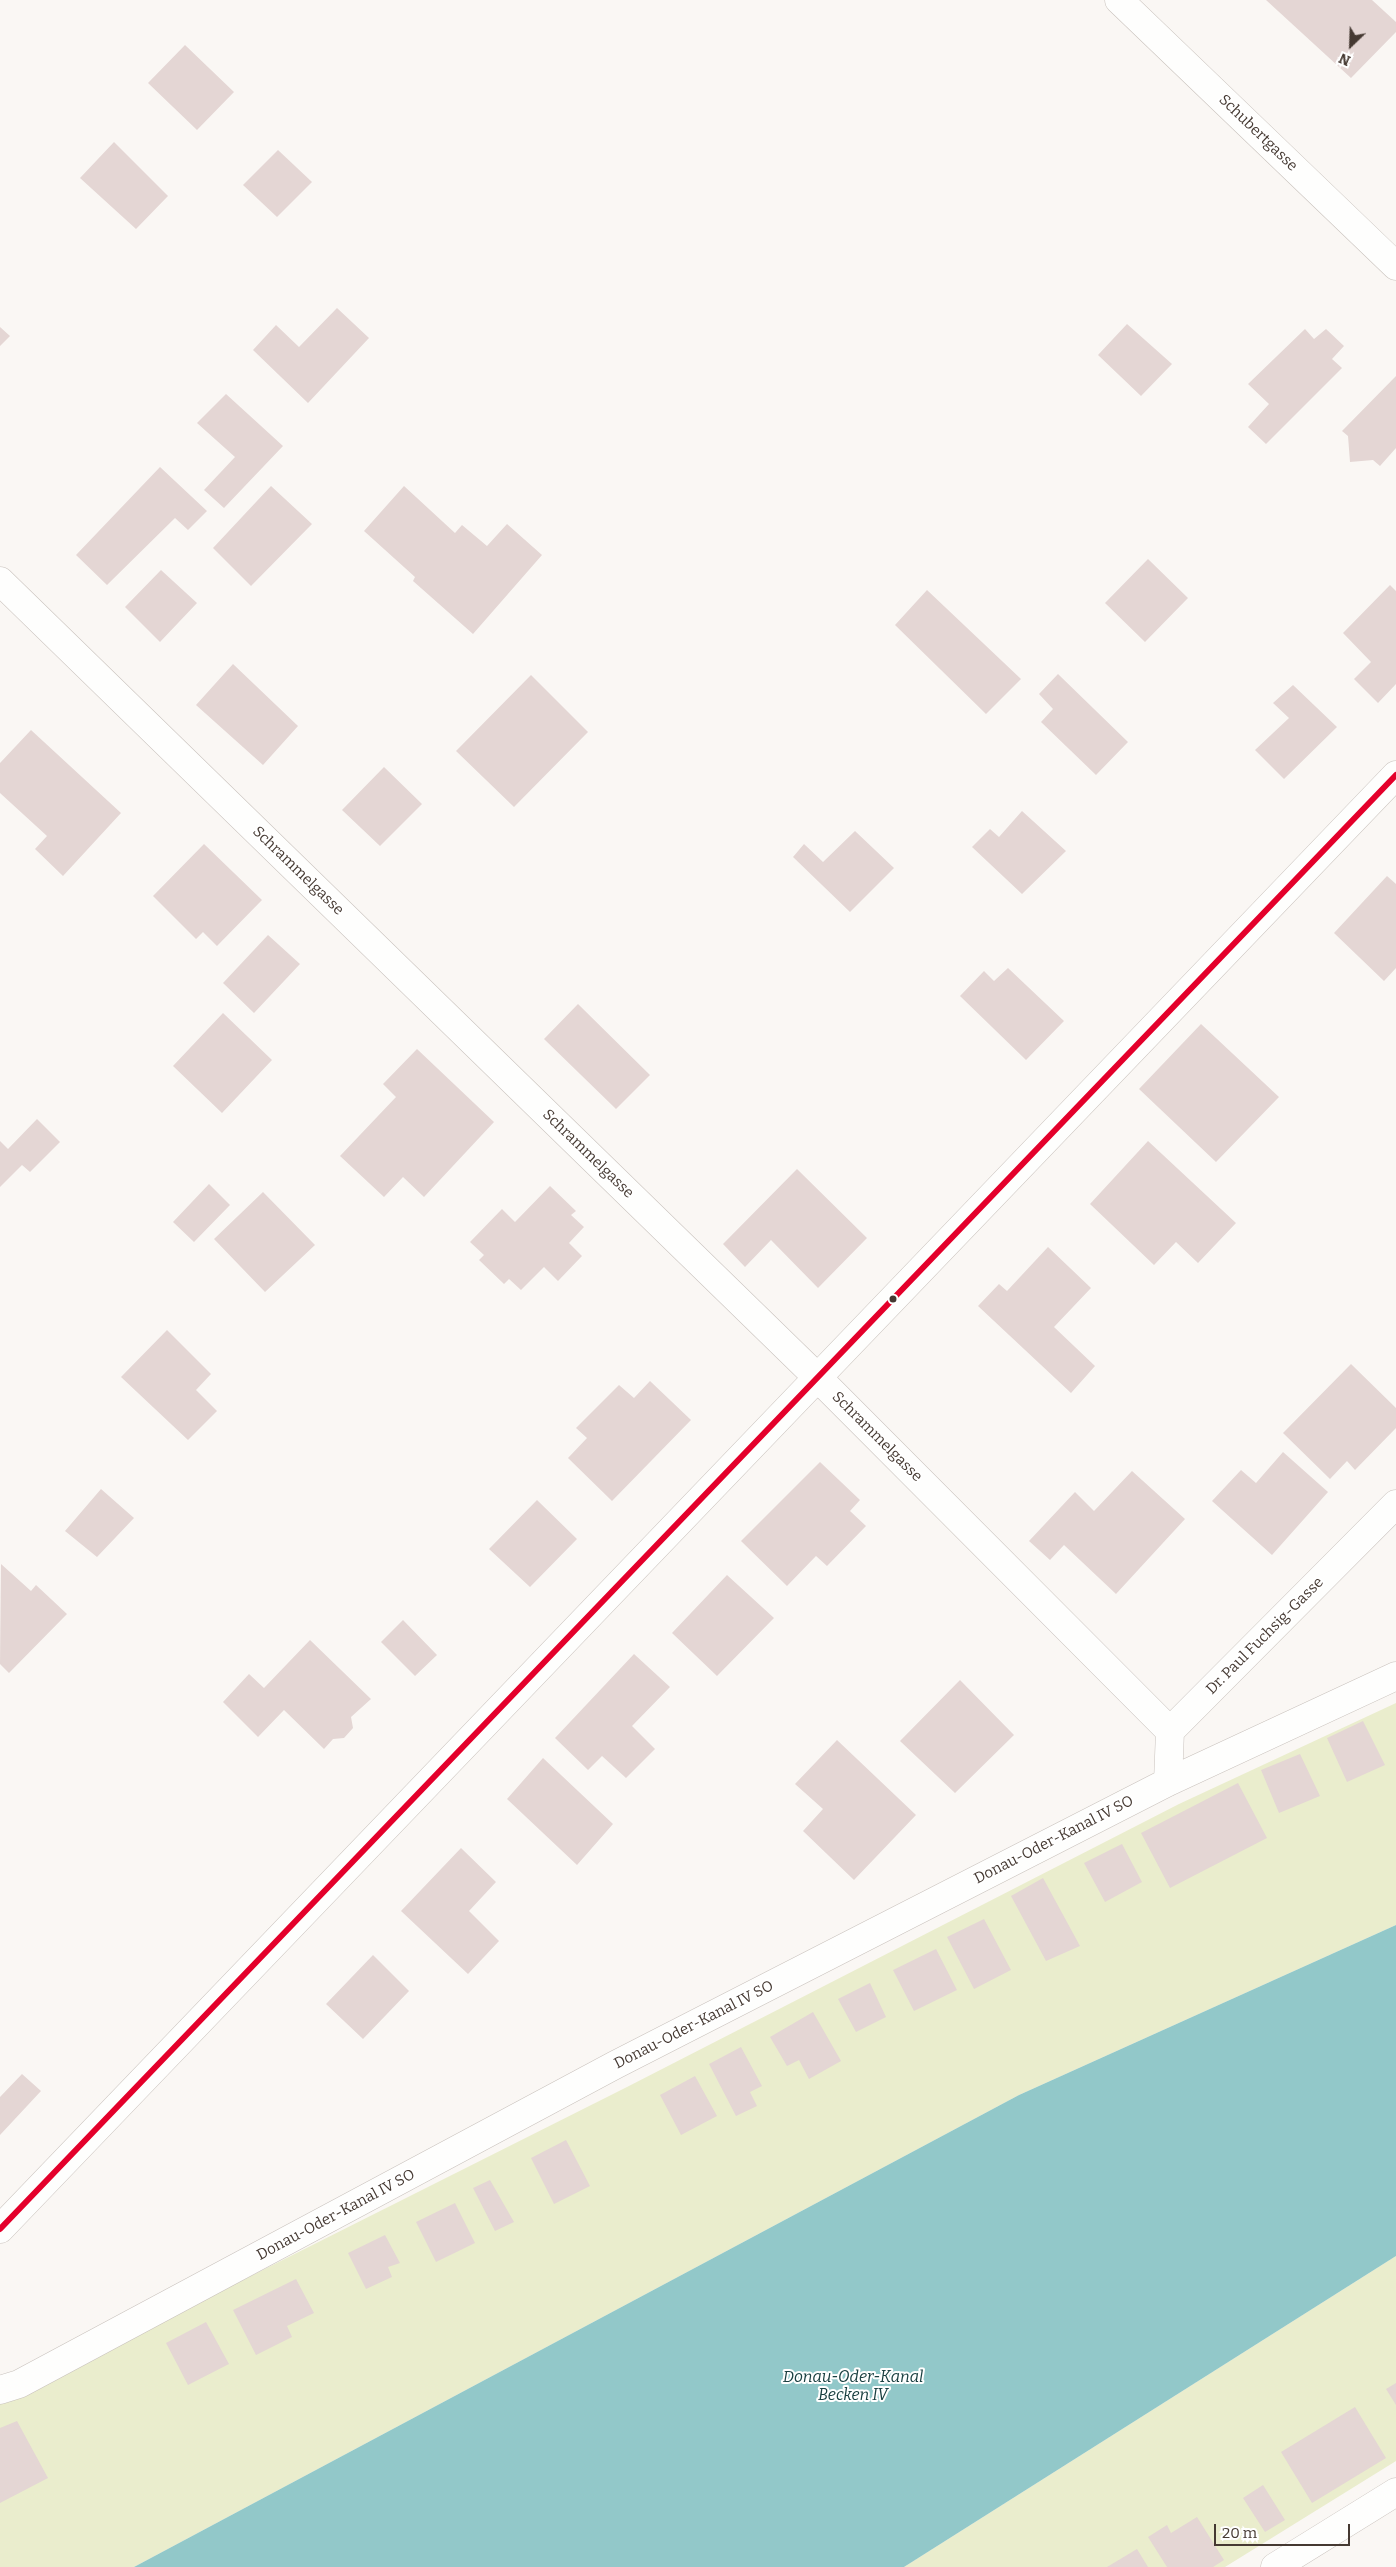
<!DOCTYPE html>
<html>
<head>
<meta charset="utf-8">
<style>
	body { margin:0 }
	#map { position:relative; width:1396px; height:2567px; overflow:hidden; background:#faf7f4; font-family:Bitter,serif }
	canvas { display:block }
	.north { position:absolute; left:1326px; top:20px; width:50px; height:50px; -webkit-text-stroke:4px #fff; paint-order:stroke; rotate:204deg; font-size:14px; font-weight:700; line-height:20px; text-align:center; color:#453932 }
	.north::after { content:''; display:block; margin:auto; width:18px; height:22px; background:#453932; clip-path:polygon(50% 0,100% 100%,50% 72%,0 100%) }
	.scale { position:absolute; left:1214px; top:2524px; width:136px; height:22px; box-sizing:border-box; border:2px solid #453932; border-top:0; padding-left:6px; font-size:15px; line-height:18px; white-space:nowrap; color:#453932; -webkit-text-stroke:4px #fff; paint-order:stroke }
</style>
</head>
<body>
<div id="map">
<canvas width="1396" height="2567"></canvas>
<div class="north">N</div>
<div class="scale">20 m</div>
</div>
<script>
const ctx = document.querySelector('canvas').getContext('2d');
ctx.lineJoin = 'round';
function fillPath(path, color) { ctx.fillStyle = color; ctx.fill(path, 'evenodd'); }
function strokePath(path, color, width, dash) { ctx.strokeStyle = color; ctx.lineWidth = width; ctx.lineCap = dash ? 'butt' : 'round'; ctx.setLineDash(dash || []); ctx.stroke(path); }
function label(font, color, halo, rows, align = 'center') {
  ctx.font = font + ' Bitter,serif'; ctx.lineWidth = 4; ctx.setLineDash([]); ctx.textBaseline = 'middle'; ctx.strokeStyle = halo; ctx.fillStyle = color; for (const [text, x, y, turn = 0] of rows) {
    ctx.save(); ctx.translate(x, y); ctx.rotate((+turn || 0) * Math.PI / 180); ctx.textAlign = isNaN(turn) ? turn : align; if (halo) ctx.strokeText(text, 0, 0); ctx.fillText(text, 0, 0); ctx.restore();
  }
}
fillPath(new Path2D(`
	M1396,1703V1925L1019,2095L134,2567H0V2402L627,2087L1179,1804Z
	M1396,2256V2461L1225,2567H904Z`), '#eaedcd');
fillPath(new Path2D(`
	M1396,1925V2256L904,2567H134L1019,2095Z`), '#92c8c9');
fillPath(new Path2D(`
	M1266,0H1372L1396,22V32L1351,78Z
	M185,45L234,92L197,130L148,83Z
	M114,142L168,196L136,229L80,178Z
	M278,150L312,182L277,217L243,185Z
	M337,308L369,338L308,403L253,350L276,325L299,347Z
	M1127,324L1172,364L1141,396L1098,355Z
	M0,327L10,336L0,346Z
	M1305,329L1314,339L1326,329L1344,346L1332,359L1342,368L1266,444L1248,427L1269,404L1248,384Z
	M1396,376V448L1380,466L1373,460L1350,462L1348,436L1342,431Z
	M226,394L283,446L224,508L204,490L235,457L197,423Z
	M160,467L207,511L188,530L175,518L107,585L76,555Z
	M271,486L312,524L251,586L213,548Z
	M404,486L455,533L462,525L487,546L507,524L542,555L473,634L413,581L415,577L364,531Z
	M1148,559L1188,598L1145,642L1105,603Z
	M161,570L197,603L160,642L125,607Z
	M1390,585L1396,591V684L1378,703L1354,679L1371,662L1343,633Z
	M927,590L1021,679L986,714L895,625Z
	M233,664L298,726L263,765L196,705Z
	M1058,674L1128,742L1096,775L1041,722L1053,709L1039,694Z
	M531,675L588,732L514,807L456,751Z
	M1293,685L1337,727L1284,779L1255,750L1289,718L1273,703Z
	M31,730L121,813L63,876L35,849L47,836L0,793V763Z
	M384,767L422,804L380,846L342,810Z
	M1022,811L1066,851L1022,894L972,847L990,829L999,837Z
	M855,831L894,868L850,912L793,857L804,844L823,862Z
	M204,844L262,900L217,946L203,932L196,939L153,896Z
	M1387,876L1396,884V968L1384,981L1334,933Z
	M268,935L300,964L254,1013L223,983Z
	M1008,968L1064,1021L1026,1060L960,996L984,971L994,981Z
	M578,1004L650,1075L616,1109L544,1039Z
	M223,1013L272,1060L222,1113L173,1066Z
	M1201,1024L1279,1097L1216,1162L1139,1089Z
	M417,1049L494,1122L424,1197L403,1177L384,1197L340,1156L396,1097L383,1084Z
	M37,1119L60,1142L30,1172L22,1165L0,1187V1141L8,1149Z
	M1148,1141L1236,1223L1198,1263L1176,1242L1154,1265L1090,1204Z
	M797,1169L867,1238L818,1288L771,1240L745,1267L723,1244Z
	M209,1184L230,1205L194,1242L173,1222Z
	M550,1186L576,1211L571,1215L584,1227L569,1243L582,1256L558,1281L544,1267L521,1290L509,1279L504,1284L479,1260L484,1255L470,1242L502,1209L515,1222Z
	M263,1192L315,1245L265,1292L214,1239Z
	M1048,1247L1091,1288L1054,1327L1095,1366L1071,1393L978,1306L999,1284L1007,1291Z
	M167,1330L211,1374L196,1390L217,1411L188,1440L121,1377Z
	M1351,1364L1396,1408V1428L1355,1470L1347,1461L1330,1479L1283,1433Z
	M650,1381L691,1420L612,1501L568,1458L587,1438L576,1428L619,1385L634,1398Z
	M1283,1452L1328,1492L1272,1555L1212,1501L1241,1470L1256,1483Z
	M820,1462L860,1500L850,1511L866,1526L827,1566L816,1556L787,1586L741,1541Z
	M1132,1471L1185,1519L1116,1594L1064,1545L1050,1560L1029,1541L1075,1492L1094,1511Z
	M101,1489L134,1518L97,1557L65,1531Z
	M537,1500L577,1539L530,1587L489,1549Z
	M1,1564L31,1591L36,1585L67,1614L9,1673L0,1664Z
	M727,1575L774,1618L717,1676L672,1633Z
	M403,1620L437,1655L415,1676L381,1642Z
	M310,1640L371,1699L351,1717L353,1728L344,1738L333,1739L324,1749L284,1710L258,1737L223,1702L249,1674L264,1688Z
	M634,1654L670,1687L632,1726L655,1749L626,1778L602,1756L588,1770L555,1738Z
	M960,1680L1014,1735L955,1793L900,1741Z
	M1363,1721L1385,1765L1347,1782L1327,1738Z
	M837,1740L916,1815L854,1880L803,1831L823,1809L795,1784Z
	M1300,1754L1320,1796L1279,1813L1261,1770Z
	M543,1758L613,1824L577,1865L507,1799Z
	M1238,1783L1267,1838L1170,1888L1141,1833Z
	M1122,1844L1142,1882L1105,1902L1084,1863Z
	M461,1848L496,1882L469,1911L499,1941L468,1974L401,1911Z
	M1043,1878L1080,1946L1046,1961L1011,1896Z
	M984,1919L1011,1970L974,1989L947,1937Z
	M936,1949L957,1990L914,2011L893,1970Z
	M373,1955L409,1991L363,2039L326,2004Z
	M870,1983L886,2017L856,2032L838,1999Z
	M813,2012L841,2061L809,2079L799,2060L787,2066L770,2037Z
	M741,2047L762,2086L750,2092L757,2106L736,2116L709,2064Z
	M22,2074L41,2091L0,2135V2097Z
	M695,2076L717,2116L681,2135L660,2095Z
	M566,2140L590,2186L554,2204L531,2158Z
	M490,2180L514,2222L495,2231L473,2188Z
	M455,2203L475,2243L436,2262L416,2222Z
	M385,2235L400,2263L388,2267L392,2277L366,2289L348,2253Z
	M296,2279L314,2313L287,2326L292,2337L256,2355L233,2310Z
	M206,2322L229,2364L188,2385L166,2343Z
	M1396,2383V2405L1386,2389Z
	M1355,2407L1386,2458L1312,2503L1281,2452Z
	M17,2421L48,2478L0,2503V2428Z
	M1263,2485L1285,2520L1265,2532L1243,2498Z
	M1197,2517L1224,2560L1213,2567H1167L1148,2537L1167,2525L1171,2533Z
	M1137,2549L1148,2567H1107Z`), '#e4d6d4');
const minor = new Path2D(`
	M1119,0L1396,266
	M0,581L818,1378L1170,1731
	M1168,1782L1170,1731L1396,1504
	M0,2229L1396,775
	M0,2390L19,2384L615,2065L1168,1782L1396,1676
	M1275,2567L1396,2492`);
strokePath(minor, '#c8c1bc', 29);
strokePath(minor, '#fefefd', 28);
strokePath(new Path2D(`
	M0,2229L1396,775`), '#e4002b', 6);
for (const [x, y, r, color] of [
	[893,1299,4.5,"#453932"]
]) { const dot = new Path2D(); dot.arc(x, y, r, 0, 2 * Math.PI); ctx.fillStyle = color; ctx.fill(dot); strokePath(dot, '#fff', 2); }
label('15px', '#453932', '#fff', [
	["Schubertgasse",1258,133,44],
	["Schrammelgasse",298,871,44],
	["Schrammelgasse",588,1154,44],
	["Schrammelgasse",877,1437,45],
	["Dr. Paul Fuchsig-Gasse",1265,1636,-45],
	["Donau-Oder-Kanal IV SO",1054,1840,-27],
	["Donau-Oder-Kanal IV SO",694,2025,-27],
	["Donau-Oder-Kanal IV SO",336,2215,-28]
]);
label('italic 16px', '#1a4041', '#fff', [
	["Donau-Oder-Kanal",853,2378],
	["Becken IV",853,2396]
]);
</script>
</body>
</html>
